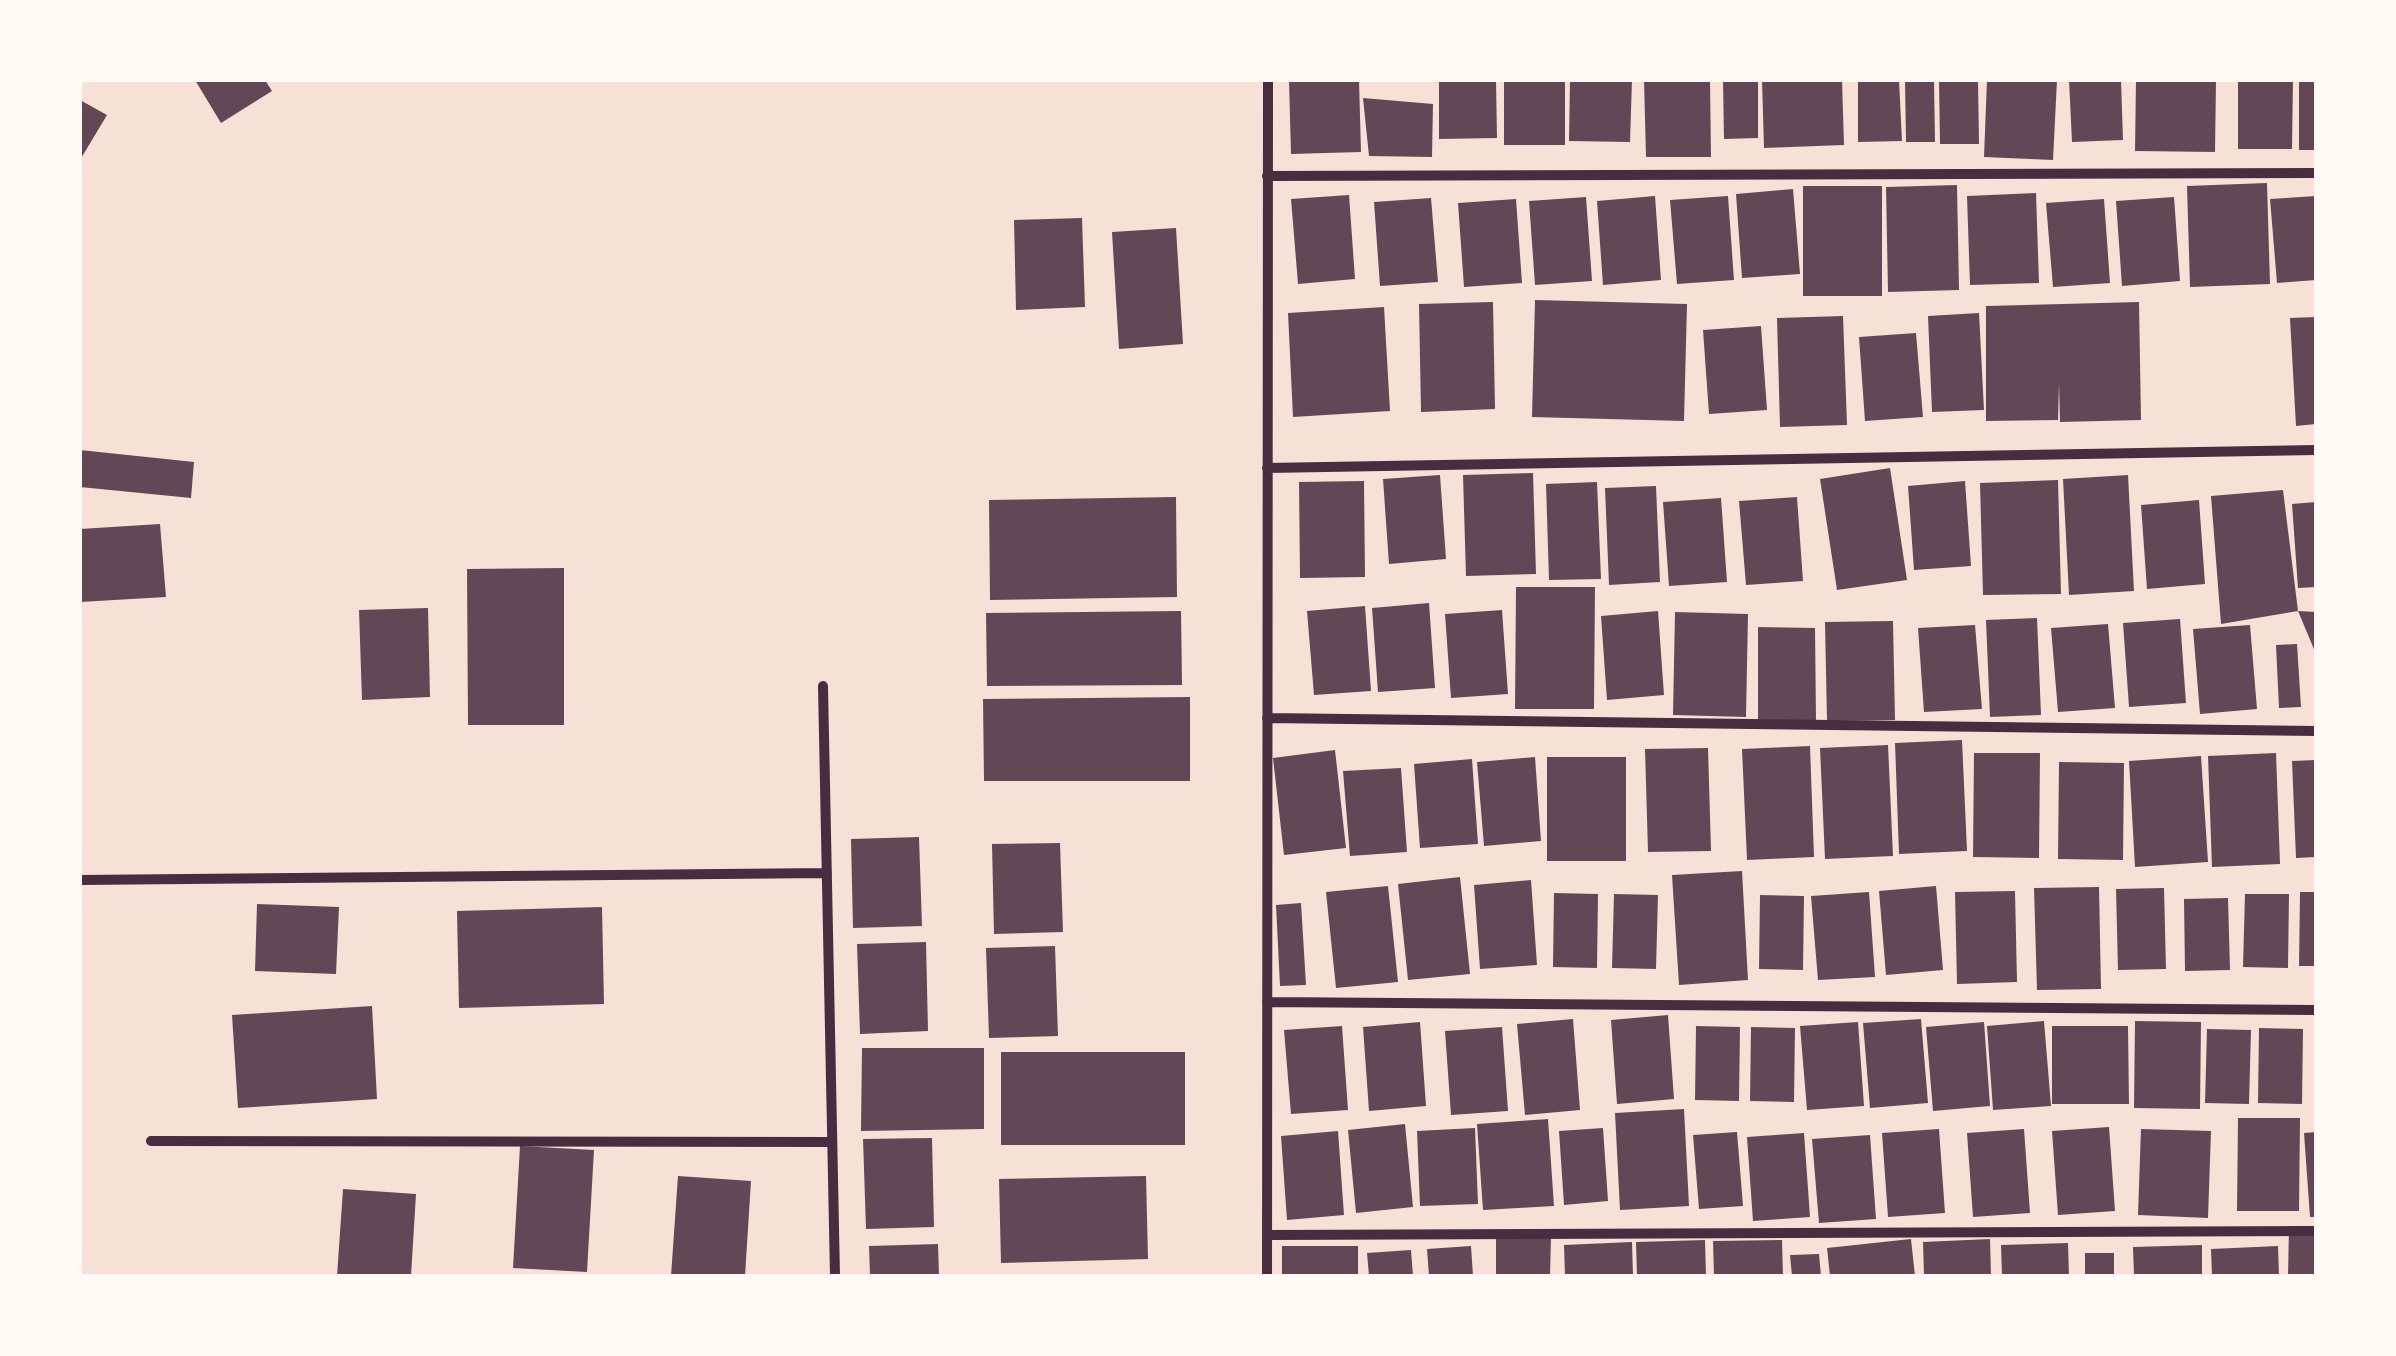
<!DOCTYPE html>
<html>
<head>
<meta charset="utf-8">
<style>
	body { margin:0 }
	#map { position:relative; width:2396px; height:1356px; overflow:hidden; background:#f7e1d7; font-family:Raleway,sans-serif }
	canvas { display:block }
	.frame { position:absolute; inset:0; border:82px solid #fffaf5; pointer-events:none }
</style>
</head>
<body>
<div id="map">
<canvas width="2396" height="1356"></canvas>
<div class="frame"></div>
</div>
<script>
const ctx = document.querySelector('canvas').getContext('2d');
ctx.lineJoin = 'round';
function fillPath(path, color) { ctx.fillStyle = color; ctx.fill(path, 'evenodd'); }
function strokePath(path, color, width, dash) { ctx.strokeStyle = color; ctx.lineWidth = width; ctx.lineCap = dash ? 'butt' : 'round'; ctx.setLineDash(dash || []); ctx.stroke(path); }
fillPath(new Path2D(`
	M195,80H265L272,91L221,123Z
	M1289,80H1359L1361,152L1291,154Z
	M1439,80H1496L1497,138L1439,139Z
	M1504,80H1565V145H1504Z
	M1570,80H1632L1630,142L1569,141Z
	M1644,80H1710L1711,157H1646Z
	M1723,80H1758V138L1724,139Z
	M1762,80H1842L1844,145L1764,148Z
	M1858,80H1899L1902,141L1858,142Z
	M1905,80H1934L1935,142H1906Z
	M1939,80H1978L1979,144H1940Z
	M1987,80H2057L2053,160L1984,157Z
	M2069,80H2121L2123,140L2072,142Z
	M2136,80H2216L2215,152L2135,151Z
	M2238,80H2293L2292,149H2238Z
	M2299,80H2316V150H2299Z
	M1363,98L1433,104L1432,157L1369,156Z
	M80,100L107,115L80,160Z
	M2267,183L2270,284L2190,287L2187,186Z
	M1957,185L1959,290L1888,292L1886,187Z
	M1803,186H1882V296H1803Z
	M1793,189L1800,274L1742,278L1736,194Z
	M2036,193L2039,283L1970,285L1967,196Z
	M1349,195L1355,279L1298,284L1291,199Z
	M1655,196L1661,280L1603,285L1597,201Z
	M1728,196L1734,280L1677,284L1670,200Z
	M2316,196V280L2277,283L2270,199Z
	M1586,197L1592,281L1535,285L1529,201Z
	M2174,197L2180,281L2122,286L2116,201Z
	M1431,198L1438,282L1380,286L1374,202Z
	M1516,199L1522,283L1464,287L1458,203Z
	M2104,199L2110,283L2053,287L2046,203Z
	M1082,218L1085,307L1016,310L1014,220Z
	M1176,228L1183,344L1119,349L1112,232Z
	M1535,300L1687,304L1684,421L1532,417Z
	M1493,302L1495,409L1421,412L1419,304Z
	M2139,302L2141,420L2060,422L2059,383L2058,420L1986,421V306Z
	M1384,307L1390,411L1293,417L1288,313Z
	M1979,313L1984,410L1932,412L1928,316Z
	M1843,316L1847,425L1780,427L1777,318Z
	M2316,317V424L2296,426L2290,318Z
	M1761,326L1767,410L1709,414L1703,330Z
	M1916,333L1923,417L1865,421L1859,337Z
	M80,450L194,462L191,498L80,487Z
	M1890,468L1907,580L1837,590L1820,479Z
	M1533,473L1536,574L1466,576L1463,475Z
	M1440,475L1446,559L1389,564L1383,479Z
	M2128,475L2134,591L2069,595L2063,479Z
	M2058,480L2061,594L1983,595L1980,483Z
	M1364,481L1365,577L1300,578L1299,482Z
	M1965,481L1971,566L1914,570L1908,486Z
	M1597,482L1601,579L1549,580L1546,484Z
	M1656,486L1660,582L1609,585L1605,488Z
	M2283,490L2298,611L2221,624L2211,496Z
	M1176,497L1177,597L990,600L989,500Z
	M1797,497L1803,581L1746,585L1739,501Z
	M1721,498L1727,582L1669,586L1663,502Z
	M2199,500L2205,584L2147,589L2141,505Z
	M2316,502V587L2298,588L2292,504Z
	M160,524L166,597L80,602V529Z
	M564,568V725H468L467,569Z
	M1516,587H1595L1594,709H1515Z
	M1429,603L1435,688L1378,692L1372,608Z
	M1365,606L1371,691L1314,695L1307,611Z
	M428,608L430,697L362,700L359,610Z
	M1502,610L1508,694L1451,698L1445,614Z
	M1181,611L1182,685L987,686L986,613Z
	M1658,611L1664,695L1607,700L1601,616Z
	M2298,611L2316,612V654Z
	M1675,612L1748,614L1746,717L1673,715Z
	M2037,618L2041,715L1990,717L1986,620Z
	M2180,619L2186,703L2129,707L2123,623Z
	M1893,621L1895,720L1827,721L1825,622Z
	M2108,624L2115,708L2058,712L2051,628Z
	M1975,625L1982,709L1924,712L1918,628Z
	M2250,625L2257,709L2200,714L2193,629Z
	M1758,627L1815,628L1816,720H1758Z
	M2297,644L2301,707L2279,708L2276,645Z
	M1190,697V781H984L983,699Z
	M1962,740L1967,851L1899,854L1895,743Z
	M1888,745L1893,856L1825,859L1820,748Z
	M1810,746L1814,857L1747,860L1742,749Z
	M1708,748L1711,851L1648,852L1645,749Z
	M1335,750L1346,848L1284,855L1273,758Z
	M1974,753H2040L2039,858L1973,857Z
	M2276,753L2280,864L2212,867L2208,756Z
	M2201,756L2208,862L2135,867L2129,761Z
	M1535,757L1541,841L1484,846L1477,762Z
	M1547,757H1626V861H1547Z
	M1472,759L1478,844L1420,848L1414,764Z
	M2316,760V857L2296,858L2292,761Z
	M2059,762L2124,763L2123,860L2058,859Z
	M1401,768L1407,852L1350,856L1343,771Z
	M919,837L922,926L853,928L851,839Z
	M1060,843L1063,932L994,934L992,844Z
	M1742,871L1748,980L1679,985L1672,875Z
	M1460,877L1470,974L1408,980L1398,884Z
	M1531,880L1537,965L1480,969L1474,885Z
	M1388,886L1398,982L1336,988L1326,892Z
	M1936,886L1943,970L1886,975L1879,891Z
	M2099,887L2101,989L2037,990L2034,888Z
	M2164,888L2166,969L2118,970L2116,889Z
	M2015,891L2017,982L1957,984L1955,892Z
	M1869,892L1875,977L1818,980L1811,896Z
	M2300,892H2316V966H2299Z
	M1554,893L1598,894L1597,968L1553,967Z
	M1614,894L1658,895L1656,969L1612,968Z
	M2245,894H2289L2288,968L2243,967Z
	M1760,895L1804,896L1803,970L1759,969Z
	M2228,898L2230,970L2185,971L2184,899Z
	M1301,903L1306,985L1280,986L1276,905Z
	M257,904L339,907L336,974L255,971Z
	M602,907L604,1004L459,1008L457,911Z
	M926,942L928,1031L860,1034L857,944Z
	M1055,946L1058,1036L989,1038L986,948Z
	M372,1006L377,1099L238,1108L232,1015Z
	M1668,1015L1674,1099L1617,1104L1611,1020Z
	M1573,1019L1580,1110L1525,1115L1517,1024Z
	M1921,1019L1928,1103L1870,1108L1863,1023Z
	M2044,1021L2051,1106L1993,1110L1987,1026Z
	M2135,1021L2201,1022L2200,1109L2134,1108Z
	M1420,1022L1426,1106L1369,1111L1363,1027Z
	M1858,1022L1864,1106L1807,1110L1800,1026Z
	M1984,1022L1990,1106L1933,1111L1926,1027Z
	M1342,1026L1348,1110L1291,1114L1284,1030Z
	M1696,1026L1740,1027L1739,1101L1695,1100Z
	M2052,1026H2128L2129,1104H2052Z
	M1502,1027L1508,1111L1451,1115L1445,1031Z
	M1751,1027L1795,1028L1794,1102L1750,1101Z
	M2259,1028L2303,1029L2302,1104L2258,1103Z
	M2207,1029L2251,1030L2249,1104L2205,1103Z
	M862,1048H984V1129L861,1131Z
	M1001,1052H1185V1145H1001Z
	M1684,1109L1689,1206L1620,1210L1615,1113Z
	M2238,1118H2300L2299,1211H2237Z
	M1548,1119L1554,1206L1483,1210L1477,1124Z
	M1405,1124L1413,1207L1356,1213L1348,1130Z
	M2109,1127L2115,1211L2058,1215L2052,1131Z
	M1475,1128L1478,1204L1420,1206L1417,1131Z
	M1603,1128L1608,1201L1564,1205L1559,1131Z
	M1939,1129L1945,1213L1888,1217L1882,1133Z
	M2024,1129L2030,1213L1973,1217L1967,1133Z
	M2141,1129L2211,1131L2208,1218L2138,1215Z
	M1338,1131L1344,1215L1287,1220L1281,1136Z
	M1737,1132L1743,1206L1699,1209L1693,1135Z
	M2316,1132V1217H2310L2304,1133Z
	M1804,1133L1810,1217L1753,1221L1747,1137Z
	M1870,1135L1876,1219L1819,1223L1812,1139Z
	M932,1138L934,1227L866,1229L863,1139Z
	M520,1146L594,1150L587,1272L513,1268Z
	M678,1176L751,1181L745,1276H671Z
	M1146,1176L1148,1259L1001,1263L999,1179Z
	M343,1189L416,1194L411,1276H337Z
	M2289,1226H2316V1276H2288Z
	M1496,1235L1551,1236L1550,1276L1496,1274Z
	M1911,1239L1915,1276H1830L1827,1248Z
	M1990,1239L1991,1276H1924L1923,1242Z
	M1705,1240L1706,1276H1637L1636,1242Z
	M1782,1240L1783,1276H1714L1713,1241Z
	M1632,1242L1633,1276H1565L1564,1245Z
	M2068,1243L2069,1276H2002L2001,1245Z
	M938,1244L939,1276H870L869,1246Z
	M2202,1245V1276H2134L2133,1247Z
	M1282,1246H1358V1276H1282Z
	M1471,1246L1473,1276H1429L1427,1249Z
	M2278,1246L2279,1276H2212L2211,1249Z
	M1411,1250L1413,1276H1369L1367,1253Z
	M2085,1253H2114V1276H2085Z
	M1819,1254L1821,1276H1792L1790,1255Z`), '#644757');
strokePath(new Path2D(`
	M1267,176L2316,173
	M1267,468L2316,450
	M823,686L835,1276
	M1267,718L2316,731
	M80,880L827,873
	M1267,1002L2316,1010
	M151,1141L832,1142
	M1267,1235L2316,1231
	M1267,1276L1268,80`), '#4a2c40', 10);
</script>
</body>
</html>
